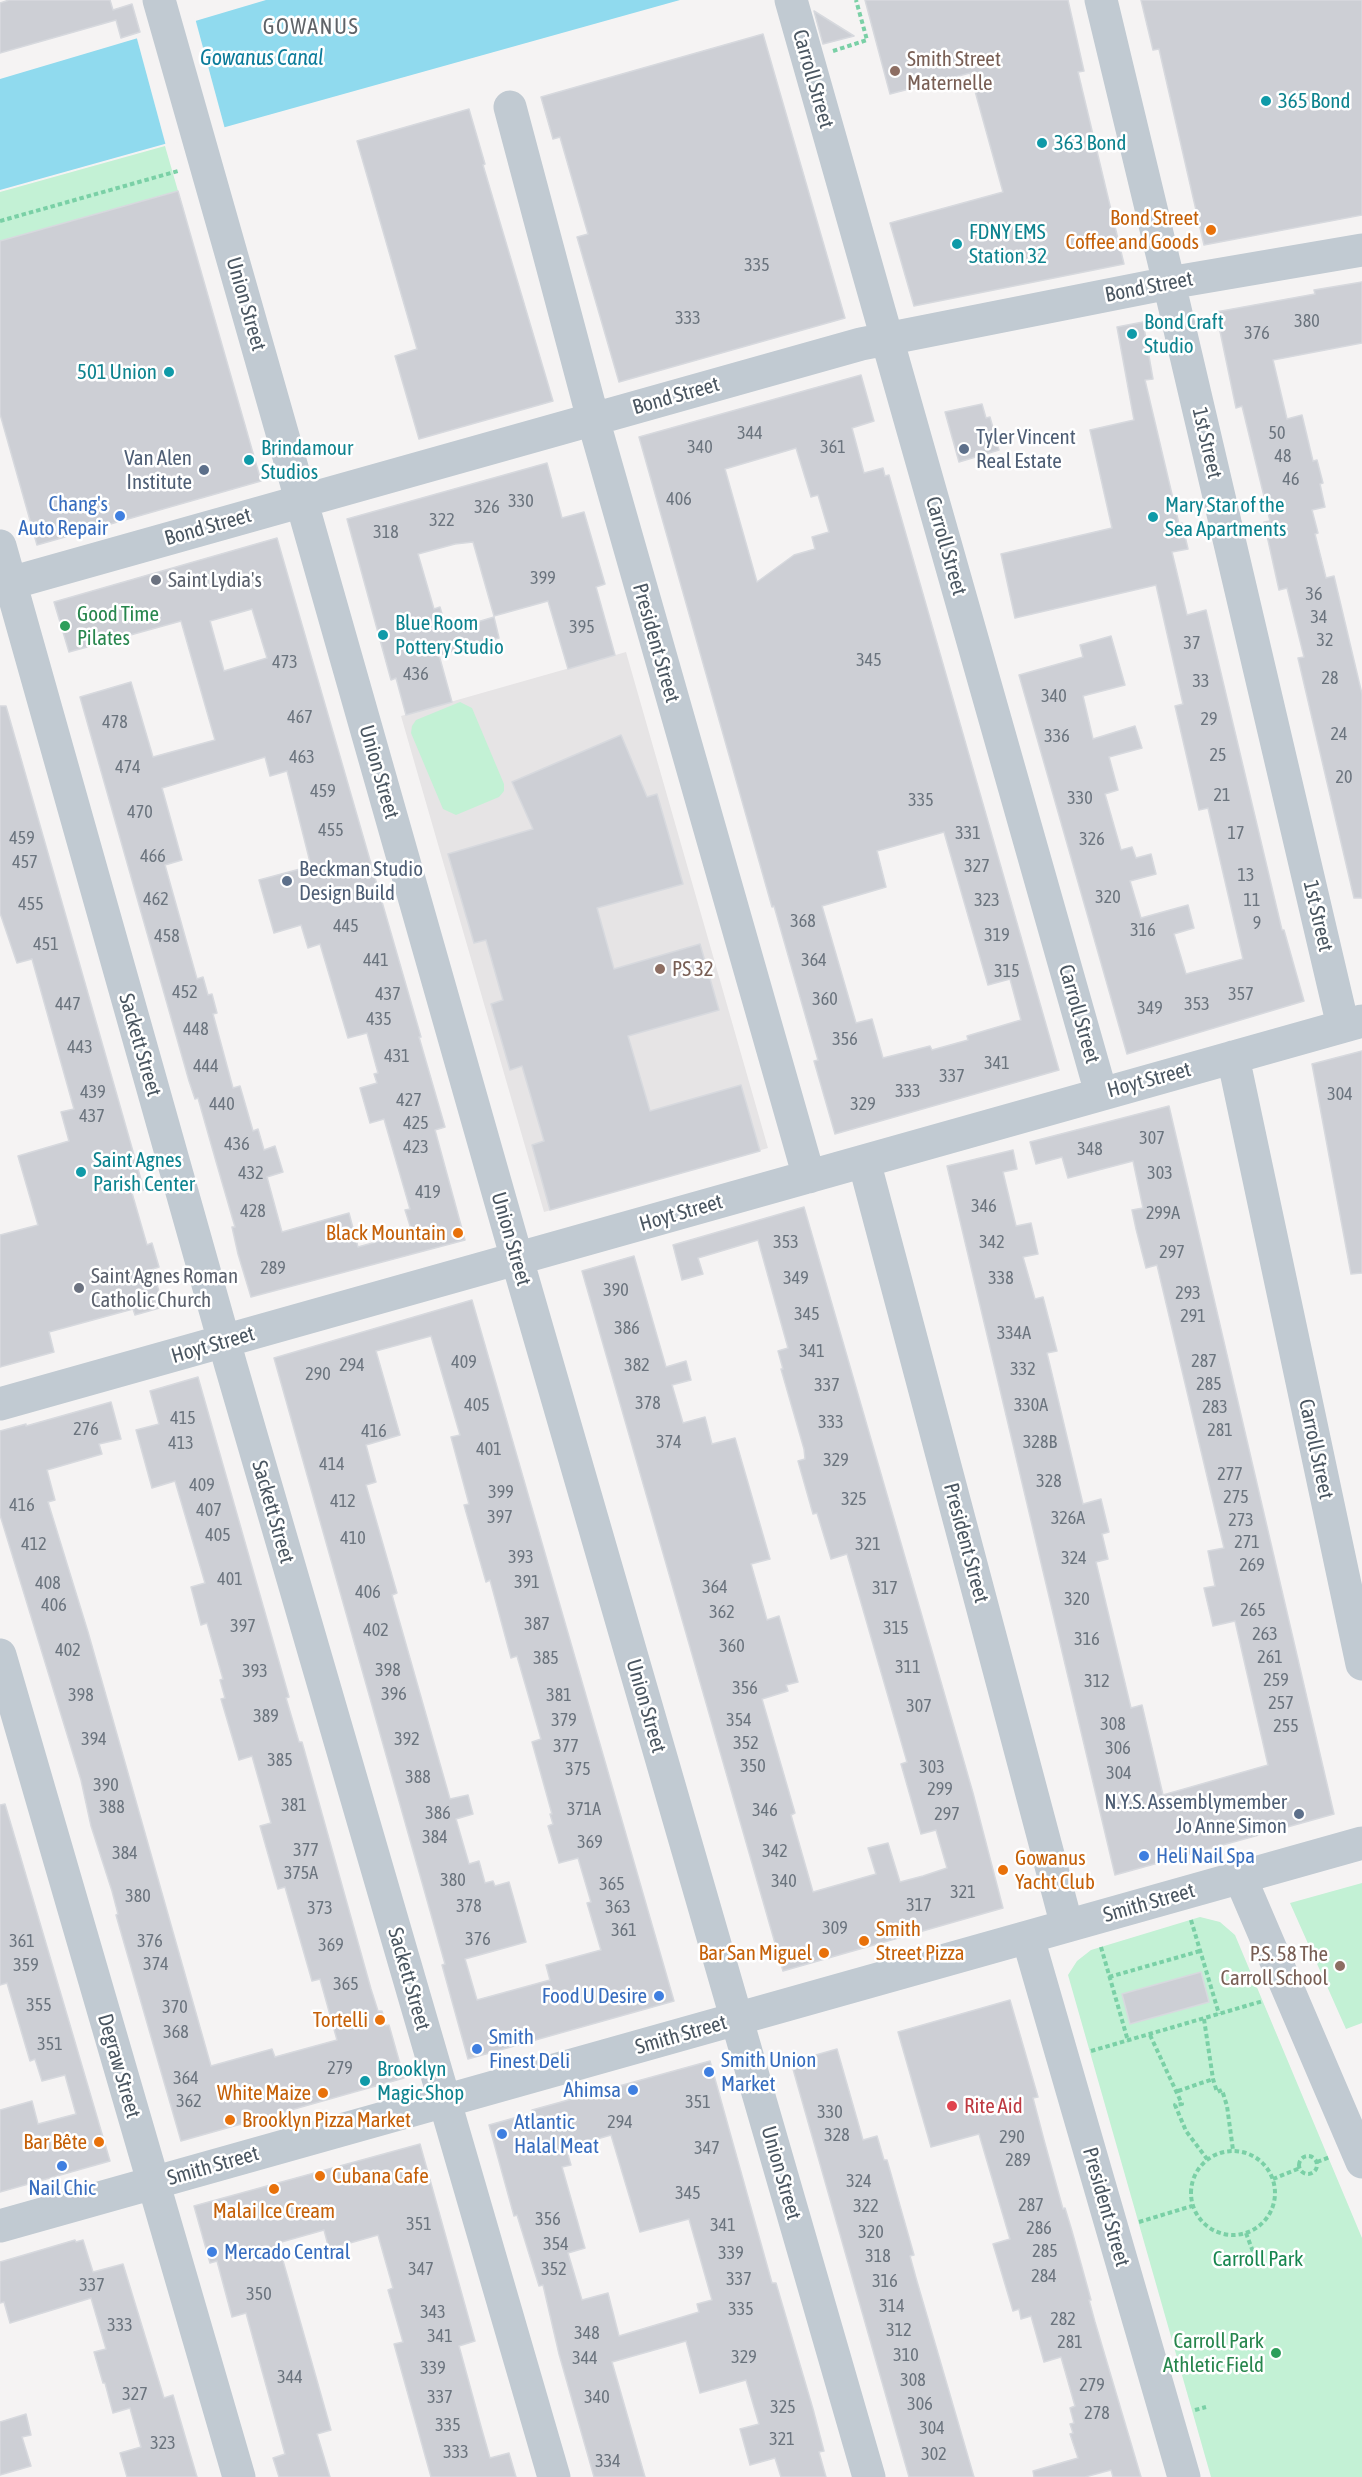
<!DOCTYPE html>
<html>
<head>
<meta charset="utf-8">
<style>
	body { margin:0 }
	canvas { display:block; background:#f5f3f3 }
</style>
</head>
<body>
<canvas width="1362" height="2477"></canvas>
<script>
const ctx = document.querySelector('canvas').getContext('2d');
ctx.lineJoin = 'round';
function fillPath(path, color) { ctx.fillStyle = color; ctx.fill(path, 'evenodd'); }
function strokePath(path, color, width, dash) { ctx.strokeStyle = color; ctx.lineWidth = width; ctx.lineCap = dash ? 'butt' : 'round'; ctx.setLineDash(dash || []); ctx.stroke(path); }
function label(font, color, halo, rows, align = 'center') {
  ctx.font = font + ' "Asap Condensed",sans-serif'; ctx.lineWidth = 5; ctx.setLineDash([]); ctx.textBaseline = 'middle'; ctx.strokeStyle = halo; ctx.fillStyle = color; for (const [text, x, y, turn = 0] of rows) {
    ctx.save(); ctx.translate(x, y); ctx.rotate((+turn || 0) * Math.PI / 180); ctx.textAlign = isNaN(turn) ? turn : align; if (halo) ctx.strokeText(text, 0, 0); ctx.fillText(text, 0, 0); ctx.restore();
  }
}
fillPath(new Path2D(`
	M626,652L768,1148L544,1212L401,716Z`), '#e6e4e5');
fillPath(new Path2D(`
	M165,146L178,191L0,241V192Z
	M460,702L472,708L504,784V791L499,797L456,815L443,809L411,733L412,726L416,720Z
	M1362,1883V2023L1346,2029L1290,1903Z
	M1200,1917L1220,1922L1235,1935L1362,2238V2477H1211L1068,1975L1077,1961L1091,1950Z`), '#c3f1d5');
fillPath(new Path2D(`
	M266,0H680L0,190V79Z`), '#90daee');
fillPath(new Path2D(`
	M195,18L225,129L166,146L136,35Z`), '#f5f3f3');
const building = new Path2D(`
	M9,0H110L113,10L132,4L140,32L121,38L116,20L0,53V3Z
	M865,0H1068L1084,71L1078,72L1124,264L914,306L890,223L1003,192L970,73L890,94Z
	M1141,0H1362V215L1204,245L1159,49L1153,50Z
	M814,11L854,36L823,44Z
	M763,34L845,318L619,382L577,237L588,234L560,137L553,139L541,97Z
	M469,109L485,164L483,165L553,401L419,439L395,356L417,349L357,141Z
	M178,191L261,481L37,545L0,414V241Z
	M1362,282V343L1273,360L1287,419L1302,415L1313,461L1317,460L1323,483L1320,484L1325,507L1312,510L1318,533L1315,534L1326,578L1334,576L1362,694V898H1354L1298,658L1304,657L1287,588L1279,590L1264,522L1270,521L1242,406L1236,408L1216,312L1315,294L1314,290Z
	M1143,322L1153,379L1145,380L1179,524L1182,523L1188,549L1172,552L1187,615L1206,610L1282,930H1284L1304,1001L1127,1054L1019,675L1083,657L1080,645L1111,636L1125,685L1083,696L1093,739L1135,726L1142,748L1109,757L1118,790L1105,794L1121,850L1132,847L1136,858L1151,854L1156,874L1130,881L1141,918L1188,905L1194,928L1174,934L1186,974L1243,959L1208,808L1199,810L1175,706L1183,704L1156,585L1015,618L1001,554L1112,528L1090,430L1134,420L1117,327Z
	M861,375L874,421L852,428L864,473L883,468L885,476L889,475L1059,1070L835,1134L814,1061L818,1060L774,906L772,907L639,437ZM796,448L811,497L818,495L829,532L812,537L815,549L794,555L757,582L725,469ZM944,832L988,985L1010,979L1021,1020L967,1036L968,1040L932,1050L930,1046L883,1058L872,1019L856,1023L822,906L886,887L877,851Z
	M982,404L986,418L990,417L999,450L959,462L945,412Z
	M547,463L562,518L584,512L605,584L596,587L615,655L568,669L548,601L494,616L473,542L455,544L418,554L434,609L440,607L447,631L494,617L499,638L439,655L452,702L406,715L396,678L391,680L347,519Z
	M277,538L421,1037H419L445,1127L435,1130L465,1240L251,1297L238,1254L232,1227H235L215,1158L198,1098L195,1099L189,1081L80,697L131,682L153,757L215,740L181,621L69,652L54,602ZM252,609L267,658L224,671L210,621ZM265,757L270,776L287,771L311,866L259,880L274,933L301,925L308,948L320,944L348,1038L367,1033L378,1073L374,1074L377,1083L360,1088L370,1123L384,1119L410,1209L405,1210L412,1232L358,1247L349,1213L282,1232L267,1177L283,1172L275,1146L264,1150L258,1129L253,1131L240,1086L233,1088L213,1014L217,1013L212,994L208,995L203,977L197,979L165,865L182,860L162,788Z
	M0,706H6L144,1190L132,1193L147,1245L152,1243L159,1267L153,1269L163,1307L135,1315L133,1309L49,1332L54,1352L0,1367V1235L38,1225L18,1156L69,1141L61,1112L74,1109L32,959L17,963L0,913Z
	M621,735L647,797L657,794L683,884L597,908L614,969L700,944L719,1010L628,1036L650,1111L741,1085L760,1151L550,1210L532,1145L544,1141L522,1066L510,1070L491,1004L503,1000L486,940L474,943L448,854L533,829L512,782Z
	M1362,1051V1273L1351,1274L1312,1064Z
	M1169,1106L1334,1814L1115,1875L947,1166L1013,1150L1017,1169L1003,1172L1016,1226L1031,1223L1038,1254L1023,1257L1035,1299L1043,1297L1057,1351L1047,1353L1083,1504L1101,1499L1109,1532L1102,1534L1108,1559L1096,1562L1131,1708L1142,1705L1163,1795L1268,1765L1235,1621L1213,1626L1204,1588L1215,1586L1208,1551L1224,1548L1157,1265L1146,1268L1136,1229L1132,1210L1143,1208L1133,1161L1068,1178L1062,1157L1036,1164L1030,1142Z
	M804,1207L973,1793L1003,1908L783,1971L582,1271L634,1256L666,1367L686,1361L691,1380L672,1385L683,1423L705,1417L712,1444L735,1438L770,1559L751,1564L767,1620L779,1616L798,1682L786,1685L788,1691L762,1699L795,1813L791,1815L813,1892L876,1874L868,1848L888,1843L900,1882L923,1876L947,1868L936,1830L921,1834L901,1764L907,1762L847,1554L831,1559L817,1513L813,1514L798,1461L805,1459L804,1449L781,1369H783L778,1351L788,1348L758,1240L698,1258L703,1274L682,1280L673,1245Z
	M472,1300L674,2001L468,2059L442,1965L445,1964L436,1932L274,1358ZM431,1336L460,1435L451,1437L469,1504L464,1505L486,1582L490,1580L511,1658L517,1656L541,1739L532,1742L552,1814H550L553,1824L548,1826L559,1863L578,1858L591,1902L587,1903L601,1950L546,1965L550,1980L477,2000L465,1959L526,1942L509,1882L495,1886L493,1881L485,1883L479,1861L469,1864L456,1819L473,1814L468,1795L450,1799L392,1595L397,1593L366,1485L376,1482L366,1445L400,1435L376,1351Z
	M198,1377L289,1697L286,1698L299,1742H302L371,1989L378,2011H382L386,2026L389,2025L404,2078L181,2141L116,1915L118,1914L112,1891L91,1826L81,1780L0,1515V1431L26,1424V1426L111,1402L121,1439L99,1444L102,1454L47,1470L55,1500L48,1502L88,1632L211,2066L272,2049L275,2057L337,2040L320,1979L312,1981L285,1887L278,1889L260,1826L271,1823L252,1756L239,1760L221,1699L225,1698L220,1680L223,1679L207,1623L201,1625L191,1587L205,1583L175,1481L152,1488L136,1430L159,1424L150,1391Z
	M5,1804L110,2161L0,2192V2110L32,2101L38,2124L76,2114L65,2075L42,2081L35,2059L30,2061L7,1983L0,1985V1805Z
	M1201,1972L1209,2002L1130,2024L1122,1994Z
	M1010,2000L1038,2097L1033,2098L1044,2140L1063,2209L1065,2208L1072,2231L1091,2300H1089L1095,2322L1141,2477H1113L1111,2470L1085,2477H1034L1033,2471L1078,2458L1070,2434L1073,2433L1070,2424L1074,2423L1070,2408L1075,2406L1061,2357L1044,2362L1031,2316L1021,2319L1019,2309L1013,2311L993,2244L1010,2239L979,2134L931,2147L898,2032Z
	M837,2049L863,2140L877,2136L884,2160H887L914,2255L910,2256L916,2278L974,2477H909L791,2062Z
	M710,2061L772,2283H776L813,2409L824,2451L819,2452L826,2477H781L775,2458L750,2465L740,2429L759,2424L746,2380L700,2393L686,2341L612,2362L645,2477H594L559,2354L543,2285L539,2286L517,2215L514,2216L489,2125L532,2113V2110ZM611,2135L640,2232L689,2219L712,2300L697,2304L699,2312L619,2336L608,2293L582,2300L568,2253L585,2248L562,2167L571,2165L566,2148Z
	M420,2144L475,2341L459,2346L482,2430L490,2458L509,2453L516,2477H431L394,2344L403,2342L388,2290L393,2288L378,2235L329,2249L324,2230L278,2243L331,2430L317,2434L330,2477H279L273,2458L285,2454L246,2313L232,2317L217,2261L210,2263L194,2206Z
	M75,2240L76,2242L83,2240L93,2272L123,2264L164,2398L173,2395L197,2477H127L120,2453L141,2447L130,2408L113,2413L105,2383H103L94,2352L106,2349L91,2298L10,2323L4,2302L0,2303V2262Z
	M26,2414L31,2435L22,2437L31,2466L0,2475V2422Z`);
fillPath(building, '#cdcfd5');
strokePath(building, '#d7d9de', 1.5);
strokePath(new Path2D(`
	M833,51L867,40L856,0
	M0,221L178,171
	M1191,1920L1219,2014
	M1101,1947L1128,2041
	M1109,1977L1200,1951
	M1204,2019L1213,2079L1217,2092L1222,2090L1227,2106L1233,2150
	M1150,2035L1182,2104L1175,2105L1186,2131L1207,2159
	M1091,2051L1263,2001
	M1178,2091L1213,2079
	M1191 2193a42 42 0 1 1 84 0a42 42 0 1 1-84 0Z
	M1299 2165a9 9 0 1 1 18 0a9 9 0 1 1-18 0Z
	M1317,2162L1330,2157
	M1273,2179L1300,2168
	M1139,2222L1192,2206
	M1246,2233L1259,2268
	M1195,2410L1206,2407`), '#7ad0a6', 4, [4.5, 3]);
strokePath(new Path2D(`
	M159,0L517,1259L869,2477
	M791,0L1101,1093
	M1101,0L1169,283L1343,1026
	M510,107L593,419L809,1177
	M0,546L231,1366L554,2477
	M0,586L861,344L1169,283L1362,250
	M1233,1057L1362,1664
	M864,1161L1067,1926
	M0,1404L1362,1021
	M0,1655L239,2477
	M1240,1877L1362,2162
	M1028,1938L1184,2477
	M0,2226L1362,1843`), '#c1cad2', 33);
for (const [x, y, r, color] of [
	[895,71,6,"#8d6e63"],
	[1266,101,6,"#0f9aa8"],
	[1042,143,6,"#0f9aa8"],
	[1211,230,6,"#e8710a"],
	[957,244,6,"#0f9aa8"],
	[1132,334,6,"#0f9aa8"],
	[169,372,6,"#0f9aa8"],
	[964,449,6,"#5c6f8a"],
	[249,460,6,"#0f9aa8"],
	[204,470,6,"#5c6f8a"],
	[120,516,6,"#3f7fe0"],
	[1153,517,6,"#0f9aa8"],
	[156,580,6,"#6b7280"],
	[65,626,6,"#2e9e5b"],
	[383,635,6,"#0f9aa8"],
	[287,881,6,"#5c6f8a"],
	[660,969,6,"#8d6e63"],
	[81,1172,6,"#0f9aa8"],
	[458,1233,6,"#e8710a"],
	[79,1288,6,"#6b7280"],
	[1299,1814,6,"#5c6f8a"],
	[1144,1856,6,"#3f7fe0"],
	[1003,1870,6,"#e8710a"],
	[864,1941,6,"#e8710a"],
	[824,1953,6,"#e8710a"],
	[1340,1966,6,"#8d6e63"],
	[659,1996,6,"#3f7fe0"],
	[380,2020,6,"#e8710a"],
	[477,2049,6,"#3f7fe0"],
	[709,2072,6,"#3f7fe0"],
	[365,2081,6,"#0f9aa8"],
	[633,2090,6,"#3f7fe0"],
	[323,2093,6,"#e8710a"],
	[952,2106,6,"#e0444e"],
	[230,2120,6,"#e8710a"],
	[502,2134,6,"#3f7fe0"],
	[99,2142,6,"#e8710a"],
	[62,2166,6,"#3f7fe0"],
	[320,2176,6,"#e8710a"],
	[274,2189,6,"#e8710a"],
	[212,2252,6,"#3f7fe0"],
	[1276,2353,6,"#2e9e5b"]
]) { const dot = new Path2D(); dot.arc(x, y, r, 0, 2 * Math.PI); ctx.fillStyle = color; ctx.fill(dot); strokePath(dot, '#fff', 2); }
label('18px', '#6b747e', null, [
	["335",757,265],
	["333",688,318],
	["380",1307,321],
	["376",1257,333],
	["344",750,433],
	["50",1277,433],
	["340",700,447],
	["361",833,447],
	["48",1283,456],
	["46",1291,479],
	["406",679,499],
	["330",521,501],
	["326",487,507],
	["322",442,520],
	["318",386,532],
	["399",543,578],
	["36",1314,594],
	["34",1319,617],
	["395",582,627],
	["32",1325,640],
	["37",1192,643],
	["345",869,660],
	["473",285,662],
	["436",416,674],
	["28",1330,678],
	["33",1201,681],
	["340",1054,696],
	["467",300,717],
	["29",1209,719],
	["478",115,722],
	["24",1339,734],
	["336",1057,736],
	["25",1218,755],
	["463",302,757],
	["474",128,767],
	["20",1344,777],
	["459",323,791],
	["21",1222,795],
	["330",1080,798],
	["335",921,800],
	["470",140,812],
	["455",331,830],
	["331",968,833],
	["17",1236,833],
	["459",22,838],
	["326",1092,839],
	["466",153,856],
	["457",25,862],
	["327",977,866],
	["13",1246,875],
	["320",1108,897],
	["462",156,899],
	["323",987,900],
	["11",1252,900],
	["455",31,904],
	["368",803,921],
	["9",1257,923],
	["445",346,926],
	["316",1143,930],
	["319",997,935],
	["458",167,936],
	["451",46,944],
	["441",376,960],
	["364",814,960],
	["315",1007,971],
	["452",185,992],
	["437",388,994],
	["357",1241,994],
	["360",825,999],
	["447",68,1004],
	["353",1197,1004],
	["349",1150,1008],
	["435",379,1019],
	["448",196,1029],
	["356",845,1039],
	["443",80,1047],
	["431",397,1056],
	["341",997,1063],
	["444",206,1066],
	["337",952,1076],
	["333",908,1091],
	["439",93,1092],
	["304",1340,1094],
	["427",409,1100],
	["440",222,1104],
	["329",863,1104],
	["437",92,1116],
	["425",416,1123],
	["307",1152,1138],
	["436",237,1144],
	["423",416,1147],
	["348",1090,1149],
	["432",251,1173],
	["303",1160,1173],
	["419",428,1192],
	["346",984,1206],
	["428",253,1211],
	["299A",1163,1213],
	["353",786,1242],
	["342",992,1242],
	["297",1172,1252],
	["289",273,1268],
	["349",796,1278],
	["338",1001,1278],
	["390",616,1290],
	["293",1188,1293],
	["345",807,1314],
	["291",1193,1316],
	["386",627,1328],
	["334A",1014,1333],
	["341",812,1351],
	["287",1204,1361],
	["409",464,1362],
	["294",352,1365],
	["382",637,1365],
	["332",1023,1369],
	["290",318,1374],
	["285",1209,1384],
	["337",827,1385],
	["378",648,1403],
	["405",477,1405],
	["330A",1031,1405],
	["283",1215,1407],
	["415",183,1418],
	["333",831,1422],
	["276",86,1429],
	["281",1220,1430],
	["416",374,1431],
	["374",669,1442],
	["328B",1040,1442],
	["413",181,1443],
	["401",489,1449],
	["329",836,1460],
	["414",332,1464],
	["277",1230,1474],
	["328",1049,1481],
	["409",202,1485],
	["399",501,1492],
	["275",1236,1497],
	["325",854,1499],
	["412",343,1501],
	["416",22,1505],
	["407",209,1510],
	["397",500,1517],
	["326A",1068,1518],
	["273",1241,1520],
	["405",218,1535],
	["410",353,1538],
	["271",1247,1542],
	["412",34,1544],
	["321",868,1544],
	["393",521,1557],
	["324",1074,1558],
	["269",1252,1565],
	["401",230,1579],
	["391",527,1582],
	["408",48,1583],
	["364",715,1587],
	["317",885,1588],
	["406",368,1592],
	["320",1077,1599],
	["406",54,1605],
	["265",1253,1610],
	["362",722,1612],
	["387",537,1624],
	["397",243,1626],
	["315",896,1628],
	["402",376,1630],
	["263",1265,1634],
	["316",1087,1639],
	["360",732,1646],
	["402",68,1650],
	["261",1270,1657],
	["385",546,1658],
	["311",908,1667],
	["398",388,1670],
	["393",255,1671],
	["259",1276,1680],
	["312",1097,1681],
	["356",745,1688],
	["396",394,1694],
	["398",81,1695],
	["381",559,1695],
	["257",1281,1703],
	["307",919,1706],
	["389",266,1716],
	["379",564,1720],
	["354",739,1720],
	["308",1113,1724],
	["255",1286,1726],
	["394",94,1739],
	["392",407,1739],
	["352",746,1743],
	["377",566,1746],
	["306",1118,1748],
	["385",280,1760],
	["350",753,1766],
	["303",932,1767],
	["375",578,1769],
	["304",1119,1773],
	["388",418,1777],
	["390",106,1785],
	["299",940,1789],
	["381",294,1805],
	["388",112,1807],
	["371A",584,1809],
	["346",765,1810],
	["386",438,1813],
	["297",947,1814],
	["384",435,1837],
	["369",590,1842],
	["377",306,1850],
	["342",775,1851],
	["384",125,1853],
	["375A",301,1873],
	["380",453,1880],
	["340",784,1881],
	["365",612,1884],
	["321",963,1892],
	["380",138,1896],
	["317",919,1905],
	["378",469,1906],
	["363",618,1907],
	["373",320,1908],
	["309",835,1928],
	["361",624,1930],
	["376",478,1939],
	["361",22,1941],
	["376",150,1941],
	["369",331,1945],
	["374",156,1964],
	["359",26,1965],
	["365",346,1984],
	["355",39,2005],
	["370",175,2007],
	["368",176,2032],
	["351",50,2044],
	["279",340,2068],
	["364",186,2078],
	["362",189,2101],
	["351",698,2102],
	["330",830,2112],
	["294",620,2122],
	["328",837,2135],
	["290",1012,2137],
	["347",707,2148],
	["289",1018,2160],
	["324",859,2181],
	["345",688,2193],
	["287",1031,2205],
	["322",866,2206],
	["356",548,2219],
	["351",419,2224],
	["341",723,2225],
	["286",1039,2228],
	["320",871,2232],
	["354",556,2244],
	["285",1045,2251],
	["339",731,2253],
	["318",878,2256],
	["347",421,2269],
	["352",554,2269],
	["284",1044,2276],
	["337",739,2279],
	["316",885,2281],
	["337",92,2285],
	["350",259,2294],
	["314",892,2306],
	["335",741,2309],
	["343",433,2312],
	["282",1063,2319],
	["333",120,2325],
	["312",899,2330],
	["348",587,2333],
	["341",440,2336],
	["281",1070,2342],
	["310",906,2355],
	["329",744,2357],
	["344",585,2358],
	["339",433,2368],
	["344",290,2377],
	["308",913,2380],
	["279",1092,2385],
	["327",135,2394],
	["337",440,2397],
	["340",597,2397],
	["306",920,2404],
	["325",783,2407],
	["278",1097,2413],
	["335",448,2425],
	["304",932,2428],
	["321",782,2439],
	["323",163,2443],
	["333",456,2452],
	["302",934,2454],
	["334",608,2461]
]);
label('21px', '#785e54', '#fff', [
	["Smith Street",907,59],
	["Maternelle",907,83],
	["PS 32",672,969],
	["P.S. 58 The",1328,1954,"right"],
	["Carroll School",1328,1978,"right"]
], 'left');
label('21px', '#4a5661', '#fff', [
	["Carroll Street",813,79,74],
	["Bond Street",1149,287,-11],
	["Union Street",246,304,74],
	["Bond Street",676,396,-16],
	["1st Street",1207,443,77],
	["Bond Street",208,527,-16],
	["Carroll Street",946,546,74],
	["President Street",656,643,74],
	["Union Street",379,772,74],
	["1st Street",1318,916,77],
	["Carroll Street",1079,1014,74],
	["Sackett Street",140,1045,74],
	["Hoyt Street",1149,1080,-15],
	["Hoyt Street",681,1213,-16],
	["Union Street",511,1239,74],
	["Hoyt Street",213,1345,-16],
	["Carroll Street",1316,1449,78],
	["Sackett Street",273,1512,74],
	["President Street",966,1543,75],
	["Union Street",646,1706,74],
	["Smith Street",1149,1903,-16],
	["Sackett Street",409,1979,74],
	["Smith Street",681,2035,-16],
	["Degraw Street",119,2066,74],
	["Smith Street",213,2166,-16],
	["Union Street",781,2173,74],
	["President Street",1106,2207,74]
]);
label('21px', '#0d838f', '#fff', [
	["365 Bond",1278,101],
	["363 Bond",1054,143],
	["FDNY EMS",969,232],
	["Station 32",969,256],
	["Bond Craft",1144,322],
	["Studio",1144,346],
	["501 Union",157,372,"right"],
	["Brindamour",261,448],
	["Studios",261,472],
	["Mary Star of the",1165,505],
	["Sea Apartments",1165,529],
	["Blue Room",395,623],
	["Pottery Studio",395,647],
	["Saint Agnes",93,1160],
	["Parish Center",93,1184],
	["Brooklyn",377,2069],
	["Magic Shop",377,2093]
], 'left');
label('21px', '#c56008', '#fff', [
	["Bond Street",1199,218],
	["Coffee and Goods",1199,242],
	["Black Mountain",446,1233],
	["Gowanus",1015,1858,"left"],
	["Yacht Club",1015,1882,"left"],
	["Smith",876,1929,"left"],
	["Street Pizza",876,1953,"left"],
	["Bar San Miguel",812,1953],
	["Tortelli",368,2020],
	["White Maize",311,2093],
	["Brooklyn Pizza Market",242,2120,"left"],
	["Bar Bête",87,2142],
	["Cubana Cafe",332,2176,"left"],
	["Malai Ice Cream",274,2211,"center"]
], 'right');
label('21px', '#4e5e75', '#fff', [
	["Tyler Vincent",976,437],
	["Real Estate",976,461],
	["Van Alen",192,458,"right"],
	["Institute",192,482,"right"],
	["Beckman Studio",299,869],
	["Design Build",299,893],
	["N.Y.S. Assemblymember",1287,1802,"right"],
	["Jo Anne Simon",1287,1826,"right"]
], 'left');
label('21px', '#366cbe', '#fff', [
	["Chang's",108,504,"right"],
	["Auto Repair",108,528,"right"],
	["Heli Nail Spa",1156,1856],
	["Food U Desire",647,1996,"right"],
	["Smith",489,2037],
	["Finest Deli",489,2061],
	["Smith Union",721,2060],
	["Market",721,2084],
	["Ahimsa",621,2090,"right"],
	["Atlantic",514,2122],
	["Halal Meat",514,2146],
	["Nail Chic",62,2188,"center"],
	["Mercado Central",224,2252]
], 'left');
label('21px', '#5b616d', '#fff', [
	["Saint Lydia's",168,580],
	["Saint Agnes Roman",91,1276],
	["Catholic Church",91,1300]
], 'left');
label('21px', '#27864d', '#fff', [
	["Good Time",77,614],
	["Pilates",77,638],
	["Carroll Park",1264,2341,"right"],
	["Athletic Field",1264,2365,"right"]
], 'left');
label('21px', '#be3a42', '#fff', [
	["Rite Aid",964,2106]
], 'left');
label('21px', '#17864f', '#fff', [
	["Carroll Park",1258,2259]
]);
ctx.letterSpacing = '1.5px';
label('22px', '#5f6368', '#fff', [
	["GOWANUS",311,27]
]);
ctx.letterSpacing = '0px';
label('italic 22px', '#0c7c9b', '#fff', [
	["Gowanus Canal",262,58]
]);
</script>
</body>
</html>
